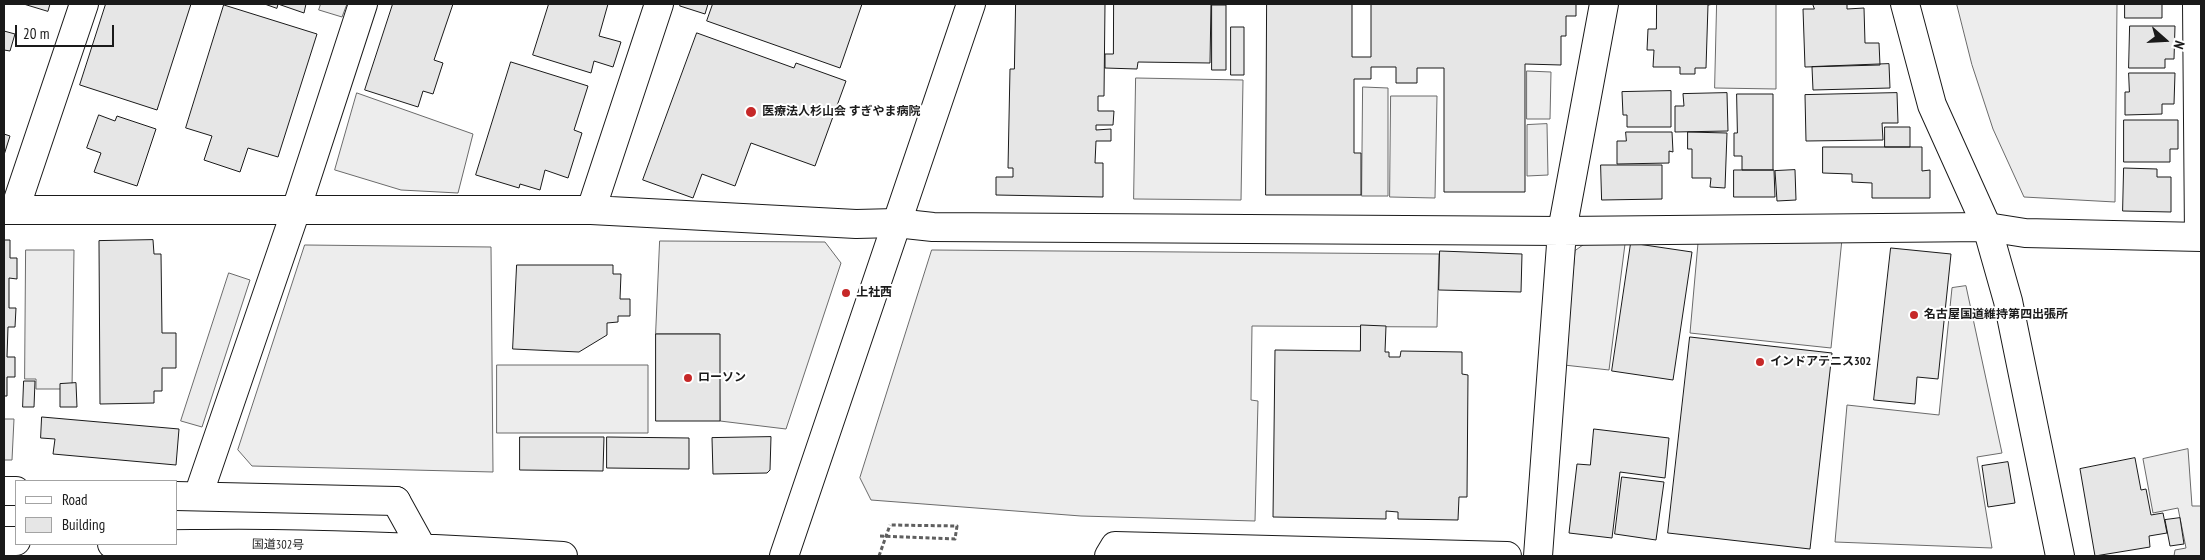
<!DOCTYPE html>
<html>
<head>
<meta charset="utf-8">
<style>
	body { margin:0 }
	#map { position:relative; width:2205px; height:560px; overflow:hidden; background:#fff; font-family:"PT Sans Narrow",sans-serif }
	canvas { display:block }
	.frame { position:absolute; inset:0; border:5px solid #1a1a1a; pointer-events:none }
	.legend { position:absolute; left:15px; top:480px; width:162px; height:65px; box-sizing:border-box; background:#fff; border:1px solid #a3a3a3; margin:0; padding:6px 9px; list-style:none; font-size:15px; color:#1a1a1a }
	.legend li { display:flex; align-items:center; gap:10px; height:25px }
	.legend b { width:25px; border:1px solid #a3a3a3 }
	.north { position:absolute; left:2140px; top:15px; width:50px; height:50px; -webkit-text-stroke:4px #fff; paint-order:stroke; rotate:109deg; font-size:14px; font-weight:700; line-height:20px; text-align:center; color:#1a1a1a }
	.north::after { content:''; display:block; margin:auto; width:18px; height:22px; background:#1a1a1a; clip-path:polygon(50% 0,100% 100%,50% 72%,0 100%) }
	.scale { position:absolute; left:15px; top:25px; width:99px; height:22px; box-sizing:border-box; border:2px solid #1a1a1a; border-top:0; padding-left:6px; font-size:15px; line-height:18px; white-space:nowrap; color:#1a1a1a; -webkit-text-stroke:4px #fff; paint-order:stroke }
</style>
</head>
<body>
<div id="map">
<canvas width="2205" height="560"></canvas>
<div class="frame"></div>
<ul class="legend">
<li><b style="height:6px;background:#fff"></b>Road</li>
<li><b style="height:14px;background:#e6e6e6"></b>Building</li>
</ul>
<div class="north">N</div>
<div class="scale">20 m</div>
</div>
<script>
const ctx = document.querySelector('canvas').getContext('2d');
ctx.lineJoin = 'round';
function fillPath(path, color) { ctx.fillStyle = color; ctx.fill(path, 'evenodd'); }
function strokePath(path, color, width, dash) { ctx.strokeStyle = color; ctx.lineWidth = width; ctx.lineCap = dash ? 'butt' : 'round'; ctx.setLineDash(dash || []); ctx.stroke(path); }
function label(font, color, halo, rows, align = 'center') {
  ctx.font = font + ' "PT Sans Narrow","Noto Sans JP",sans-serif'; ctx.lineWidth = 4; ctx.setLineDash([]); ctx.textBaseline = 'middle'; ctx.strokeStyle = halo; ctx.fillStyle = color; for (const [text, x, y, turn = 0] of rows) {
    ctx.save(); ctx.translate(x, y); ctx.rotate((+turn || 0) * Math.PI / 180); ctx.textAlign = isNaN(turn) ? turn : align; if (halo) ctx.strokeText(text, 0, 0); ctx.fillText(text, 0, 0); ctx.restore();
  }
}
const parking = new Path2D(`
	M321,4H347L342,17L319,10Z
	M1717,4H1776V89L1715,88Z
	M1957,4H2117L2115,202L2024,197L1993,129L1972,65Z
	M1527,71L1551,72L1550,119H1527Z
	M1136,78L1243,80L1241,200L1134,199Z
	M1363,87L1388,88V196H1362Z
	M357,93L473,134L458,193L401,190L335,170Z
	M1391,96H1437L1435,198L1390,197Z
	M1547,124L1548,175L1527,176V125Z
	M1842,239L1831,348L1690,333L1698,243Z
	M660,241L825,242L841,263L786,429L720,421L719,334H656Z
	M1589,241L1625,244L1609,370L1564,365L1575,251Z
	M305,245L491,247L493,472L252,466L238,450Z
	M26,250H74L72,389H36V379H25Z
	M932,250L1439,254L1437,327L1252,326L1251,400L1258,401L1255,521L1081,516L871,500L860,478Z
	M229,273L250,280L202,427L181,421Z
	M1966,286L2002,453L1977,457L1992,548L1835,542L1847,405L1939,415L1952,288Z
	M497,365H648V433H497Z
	M4,419H14L12,460H4Z
	M2188,449L2192,506H2201V556H2174L2175,550L2186,548L2178,508L2153,513L2143,459Z`);
fillPath(parking, '#ededed');
strokePath(parking, '#6a6a6a', 1);
const building = new Path2D(`
	M24,4H50L48,11Z
	M106,4H191L157,110L80,85Z
	M265,4H306L304,13L278,4L277,8Z
	M393,4H453L434,60L443,63L433,94L423,91L418,107L365,90Z
	M549,4H608L599,36L621,42L613,67L594,61L591,73L533,55Z
	M681,4H708L705,14L680,6Z
	M713,4H862L840,68L707,21Z
	M1016,4H1105L1104,96H1098V111H1114L1113,125H1096V130L1111,129V141H1096L1095,163H1103V197L996,195V177H1013V168H1008L1010,69H1014Z
	M1114,4H1211L1210,63L1138,62L1137,69L1105,68V54H1113Z
	M1267,4H1352V57H1371V4H1576V16H1566V36H1561V65L1525,64V192H1444V68H1417V83H1396V67H1371V79H1354V153H1361V195H1266Z
	M1657,4H1714L1708,5L1706,68H1695V74H1680V67H1653L1654,50H1647L1648,29H1656Z
	M1813,4H1847V9L1864,8L1865,43H1879L1880,65L1805,67L1803,9H1814Z
	M2125,4H2162V18H2125Z
	M224,5L317,34L278,157L248,148L240,172L204,160L212,136L186,128Z
	M1212,5H1226V70H1212Z
	M2130,26H2175L2174,59H2165V68H2129Z
	M1231,27H1244V75H1231Z
	M4,31L15,34L10,51L4,50Z
	M697,33L794,68L796,63L846,81L815,166L751,143L735,186L702,174L693,198L643,180Z
	M511,62L588,86L574,130L582,133L568,178L545,170L540,190L520,184L519,188L476,175Z
	M1889,64L1890,88L1813,90L1812,67Z
	M2129,73H2175L2174,104H2162V114L2125,115V92H2129Z
	M1671,91V127H1627V115H1623L1622,92Z
	M1727,93L1728,131L1675,132V106H1684L1683,94Z
	M1897,93L1898,123H1882L1883,140L1806,141L1805,95Z
	M1737,94H1773V170H1742V156H1734V133H1737Z
	M99,115L115,121L117,116L156,129L137,186L94,172L101,153L87,148Z
	M2124,120H2178V149H2170V162H2124Z
	M1885,127H1910V147H1885Z
	M1626,132H1672L1673,152L1669,151V163L1617,164V141H1626Z
	M1688,132L1727,133L1725,188L1710,187L1711,178H1692V149H1688Z
	M4,134L10,136L4,155Z
	M1823,147H1922V171L1930,170V198H1872V183L1852,182V174L1823,173Z
	M1601,165H1662V199L1602,200Z
	M2124,168L2157,169V177H2171V212L2123,211Z
	M1734,170H1774L1775,197H1734Z
	M1795,170L1796,200L1777,201L1775,171Z
	M4,240H10V258H17V279L9,278V308H16L15,327H8L7,357H15V377H7V396H4Z
	M153,240L154,254H161L162,333H176V368H162V391H154V403L100,404L99,241Z
	M1631,243L1692,252L1673,380L1612,371Z
	M1891,248L1951,254L1938,379L1917,377L1915,404L1874,400Z
	M1440,251L1522,254L1521,292L1439,290Z
	M517,265H613V274H621L620,299H630V316H618V322L607,323V335L579,352L513,349Z
	M1361,325L1386,326L1385,352H1389V357H1400L1401,351L1462,352V374L1468,375L1467,497H1459L1458,520L1398,519V512L1386,511V519L1273,517L1275,350L1360,351Z
	M656,334H720V421H656Z
	M1690,337L1832,353L1810,549L1668,533Z
	M24,381H35L34,407H23Z
	M76,383L77,407H60V384Z
	M42,417L179,429L176,465L53,454L55,439L41,438Z
	M1594,429L1669,438L1665,478L1620,472L1612,538L1569,533L1577,464L1590,465Z
	M520,437H604L603,471L520,470Z
	M607,437L689,438V469L607,468Z
	M771,437L770,470L767,473L713,474L712,438Z
	M2135,458L2141,490L2146,489L2151,515L2163,513L2167,533L2149,536L2150,547L2095,556L2080,469Z
	M2008,462L2015,503L1988,507L1982,466Z
	M1622,477L1664,482L1656,540L1615,534Z
	M2180,518L2184,544L2170,546L2165,520Z`);
fillPath(building, '#e6e6e6');
strokePath(building, '#1a1a1a', 1);
const street = new Path2D(`
	M2197,4L2199,237
	M15,209L84,4
	M4,210H591L856,224L896,223L933,227L1562,231L1987,227L2025,233L2201,237
	M591,210L659,4
	M4,491H16
	M176,496L396,501
	M198,496L296,210L363,4
	M1538,556L1562,231L1604,4`);
const secondary = new Path2D(`
	M1905,4L1932,105L1987,227L2008,301L2060,556
	M784,556L971,4
	M1109,556L1115,546L1507,556`);
const highway = new Path2D(`
	M396,501L422,548
	M4,541H16
	M112,544C166,545 219,543 272,544C369,545 466,550 563,556`);
strokePath(street, '#1a1a1a', 30);
strokePath(secondary, '#1a1a1a', 30);
strokePath(highway, '#1a1a1a', 30);
strokePath(new Path2D(`
	M880,536L955,539L957,526L890,525`), '#5f5f5f', 3, [4, 2.5]);
strokePath(street, '#fff', 28);
strokePath(secondary, '#fff', 28);
strokePath(highway, '#fff', 28);
strokePath(new Path2D(`
	M879,556L890,525`), '#5f5f5f', 3, [4, 2.5]);
for (const [x, y, r, color] of [
	[751,112,6,"#c62828"],
	[846,293,5,"#c62828"],
	[1914,315,5,"#c62828"],
	[1760,362,5,"#c62828"],
	[688,378,5,"#c62828"]
]) { const dot = new Path2D(); dot.arc(x, y, r, 0, 2 * Math.PI); ctx.fillStyle = color; ctx.fill(dot); strokePath(dot, '#fff', 2); }
label('bold 12px', '#1a1a1a', '#fff', [
	["医療法人杉山会 すぎやま病院",762,112],
	["上社西",856,293],
	["名古屋国道維持第四出張所",1924,315],
	["インドアテニス302",1770,362],
	["ローソン",698,378]
], 'left');
label('12px', '#1a1a1a', '#fff', [
	["国道302号",278,545,1]
]);
</script>
</body>
</html>
